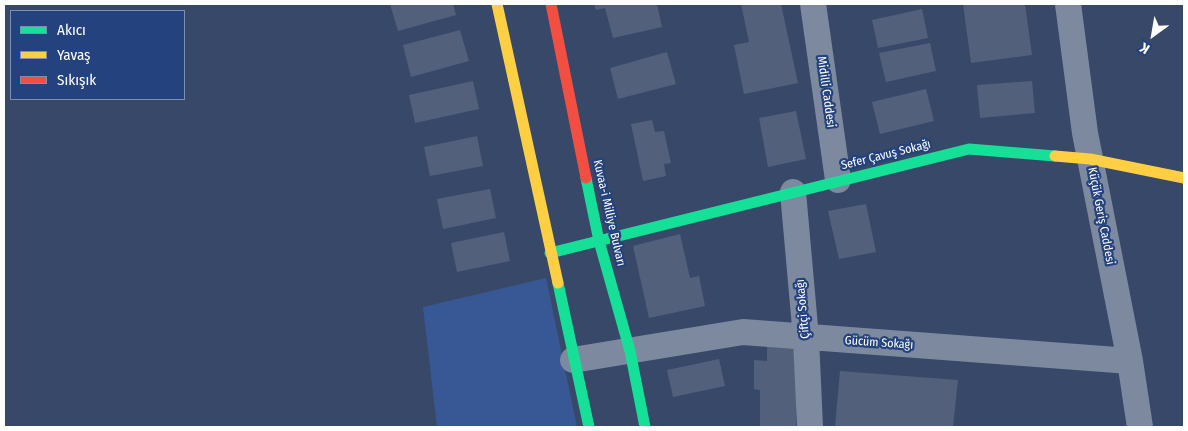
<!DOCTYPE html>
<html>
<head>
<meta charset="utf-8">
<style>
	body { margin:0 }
	#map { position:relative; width:1188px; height:431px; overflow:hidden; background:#384869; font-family:"Fira Sans Condensed",sans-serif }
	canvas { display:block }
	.frame { position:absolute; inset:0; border:5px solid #fff; pointer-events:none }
	.legend { position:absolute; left:10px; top:10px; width:175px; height:90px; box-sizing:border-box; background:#24427d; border:1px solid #7c8eb1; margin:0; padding:6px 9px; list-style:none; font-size:15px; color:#fff }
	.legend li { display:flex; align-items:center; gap:10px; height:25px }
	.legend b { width:25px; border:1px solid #7c8eb1 }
	.north { position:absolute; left:1128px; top:10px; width:50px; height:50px; -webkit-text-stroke:4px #24427d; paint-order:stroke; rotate:212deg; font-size:14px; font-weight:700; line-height:20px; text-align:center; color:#fff }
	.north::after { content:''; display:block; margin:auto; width:18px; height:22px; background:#fff; clip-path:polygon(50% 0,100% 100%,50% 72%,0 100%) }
</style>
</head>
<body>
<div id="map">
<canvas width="1188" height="431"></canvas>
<div class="frame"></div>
<ul class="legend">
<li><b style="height:6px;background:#16e098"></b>Akıcı</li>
<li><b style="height:6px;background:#ffcf43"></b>Yavaş</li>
<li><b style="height:6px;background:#f24e42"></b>Sıkışık</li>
</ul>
<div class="north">K</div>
</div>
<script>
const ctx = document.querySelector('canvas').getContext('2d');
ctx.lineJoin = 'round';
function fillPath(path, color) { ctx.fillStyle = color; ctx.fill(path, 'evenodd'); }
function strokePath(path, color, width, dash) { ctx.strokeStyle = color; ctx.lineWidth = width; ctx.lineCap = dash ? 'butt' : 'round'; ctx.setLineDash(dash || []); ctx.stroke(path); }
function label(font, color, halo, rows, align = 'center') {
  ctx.font = font + ' "Fira Sans Condensed",sans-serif'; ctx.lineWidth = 4.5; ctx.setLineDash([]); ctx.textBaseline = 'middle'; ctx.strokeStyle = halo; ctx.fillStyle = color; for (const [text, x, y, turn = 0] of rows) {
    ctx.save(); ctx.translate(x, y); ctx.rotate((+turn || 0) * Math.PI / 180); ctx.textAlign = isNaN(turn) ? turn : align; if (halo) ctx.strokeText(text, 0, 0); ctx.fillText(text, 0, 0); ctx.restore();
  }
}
fillPath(new Path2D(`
	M546,278L577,427H437L423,307Z`), '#375894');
fillPath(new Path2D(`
	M390,4H453L456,15L398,31Z
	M594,4H657L662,27L613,38L605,8L596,10Z
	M741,4H781L798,83L744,94L734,45L749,42Z
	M963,4H1025L1032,55L971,63Z
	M922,9L928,38L878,48L872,20Z
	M460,30L469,61L411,77L403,45Z
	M930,43L936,71L886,82L879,53Z
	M667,52L676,84L618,99L610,68Z
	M473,81L479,109L415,123L409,95Z
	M1032,81L1035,113L980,118L977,85Z
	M926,89L934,121L880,134L872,102Z
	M796,111L806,159L768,167L759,118Z
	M652,120L655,132L664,131L671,163L664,164L666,176L643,181L631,124Z
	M477,136L483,166L430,176L424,147Z
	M490,189L496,218L443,229L437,199Z
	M866,204L876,252L839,259L828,211Z
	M504,232L510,261L457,272L451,243Z
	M680,234L690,278L699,276L705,306L649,318L633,246Z
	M767,347H796V427H760V390L754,389V360L767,361Z
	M719,359L725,386L673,397L667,370Z
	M840,371L958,380L953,427H835Z`), '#53607b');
strokePath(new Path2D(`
	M813,4L838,180
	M1068,4L1085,133L1130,361L1140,427
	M793,192L806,338L810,427
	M573,360L743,332L1130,361`), '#7d899f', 26);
strokePath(new Path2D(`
	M586,178L599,241L630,351L645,427
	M550,253L969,149L1055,156
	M558,283L589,427`), '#16e098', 11);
strokePath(new Path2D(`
	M497,4L558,283
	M1055,156L1090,159L1184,178`), '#ffcf43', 11);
strokePath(new Path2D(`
	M551,4L586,178`), '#f24e42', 11);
label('12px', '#fff', '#24427d', [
	["Midilli Caddesi",826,92,82],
	["Sefer Çavuş Sokağı",886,155,-14],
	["Kuvaa-i Milliye Bulvarı",609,213,77],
	["Küçük Geriş Caddesi",1101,216,79],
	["Çiftçi Sokağı",803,309,-95],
	["Gücüm Sokağı",879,343,4]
]);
</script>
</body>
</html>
